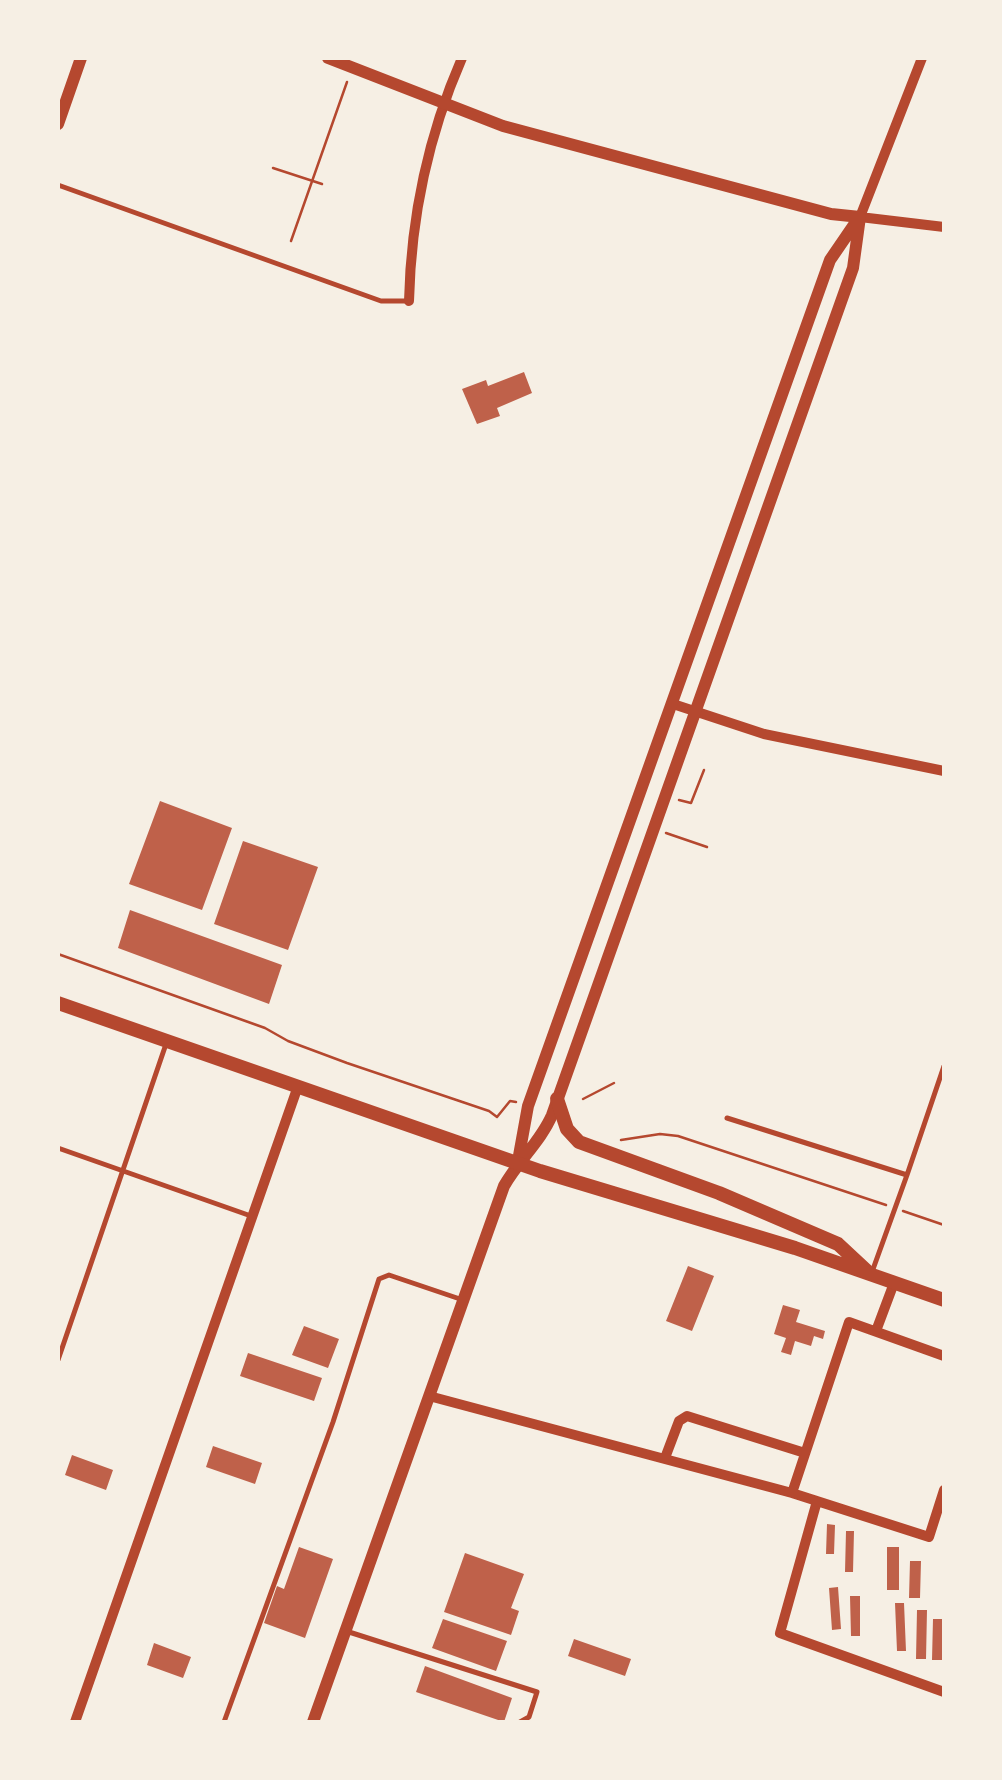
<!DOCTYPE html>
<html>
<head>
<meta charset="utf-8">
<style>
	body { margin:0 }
	#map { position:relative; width:1002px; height:1780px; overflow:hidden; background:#f6efe4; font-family:"Asap Condensed",sans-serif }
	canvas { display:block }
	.frame { position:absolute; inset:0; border:60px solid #f6efe4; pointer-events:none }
</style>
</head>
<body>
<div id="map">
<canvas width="1002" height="1780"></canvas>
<div class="frame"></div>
</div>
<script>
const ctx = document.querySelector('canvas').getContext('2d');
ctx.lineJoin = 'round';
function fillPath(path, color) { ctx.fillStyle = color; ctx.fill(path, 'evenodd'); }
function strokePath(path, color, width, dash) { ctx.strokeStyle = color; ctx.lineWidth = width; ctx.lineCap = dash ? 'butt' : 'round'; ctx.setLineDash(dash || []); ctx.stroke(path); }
fillPath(new Path2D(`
	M524,372L532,393L497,408L500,416L477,424L462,389L486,380L488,386Z
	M160,801L232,828L202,910L129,884Z
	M243,841L318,867L288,950L214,924Z
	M130,910L282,965L269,1004L118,948Z
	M688,1266L714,1276L692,1331L666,1321Z
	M783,1305L800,1310L796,1322L825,1331L823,1339L814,1336L811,1346L795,1341L791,1355L781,1352L786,1338L774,1334Z
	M304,1326L339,1339L328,1368L292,1355Z
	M248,1353L322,1378L314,1401L240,1376Z
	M213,1446L262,1463L255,1484L206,1467Z
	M72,1455L113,1470L106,1490L65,1475Z
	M827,1524L835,1525L834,1554H826Z
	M846,1531H854L853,1572H845Z
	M299,1547L333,1559L305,1638L264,1623L277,1586L284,1589Z
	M887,1547H899V1590H887Z
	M465,1553L524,1574L511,1608L519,1611L511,1635L444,1612Z
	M910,1561H921L920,1598H909Z
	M838,1587L841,1629L832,1630L829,1588Z
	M850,1596H860V1636H851Z
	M895,1603H904L906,1651H897Z
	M917,1610H927L926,1659H916Z
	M443,1619L507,1641L496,1671L432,1648Z
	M933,1619H944V1660H932Z
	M574,1639L631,1659L625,1676L568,1656Z
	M154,1643L191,1657L183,1678L147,1665Z
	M425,1666L512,1698L504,1722L416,1692Z`), '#bf614a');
strokePath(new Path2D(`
	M273,168L322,184
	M291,241L347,82
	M679,800L691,803L704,770
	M666,833L707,847
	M58,954L265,1028L288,1041L347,1063L489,1111L497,1117L510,1101L516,1102
	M583,1099L614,1083
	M621,1140L660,1134L678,1136L886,1205
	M903,1211L944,1225`), '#b5482f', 2.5);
strokePath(new Path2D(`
	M58,185L381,301H409
	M727,1118L907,1175L872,1272
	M58,1148L251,1216
	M907,1175L944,1066
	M58,1360L166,1044
	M349,1632L537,1692L529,1717L520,1722
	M224,1722L333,1422L379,1279L389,1275L460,1299`), '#b5482f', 5);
strokePath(new Path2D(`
	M922,58L860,217L944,227
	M409,301C411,216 428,136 462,58
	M673,704L764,734L944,771
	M876,1331L894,1283
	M429,1396L792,1493L929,1537L944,1490
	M665,1458L679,1421L687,1416L805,1453
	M792,1493L849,1322L944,1356
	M817,1501L780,1633L944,1692
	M75,1722L297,1089`), '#b5482f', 10);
strokePath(new Path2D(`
	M328,58L503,126L831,214L860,217
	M58,124L81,58
	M518,1161L528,1106L830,260L856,222
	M313,1722L504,1186C518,1161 541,1141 552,1115L853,268L860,217`), '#b5482f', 12);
strokePath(new Path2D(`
	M58,1003L540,1171L795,1248L944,1300
	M557,1099L567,1129L579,1142L719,1193L838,1244L867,1271`), '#b5482f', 14);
</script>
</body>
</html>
